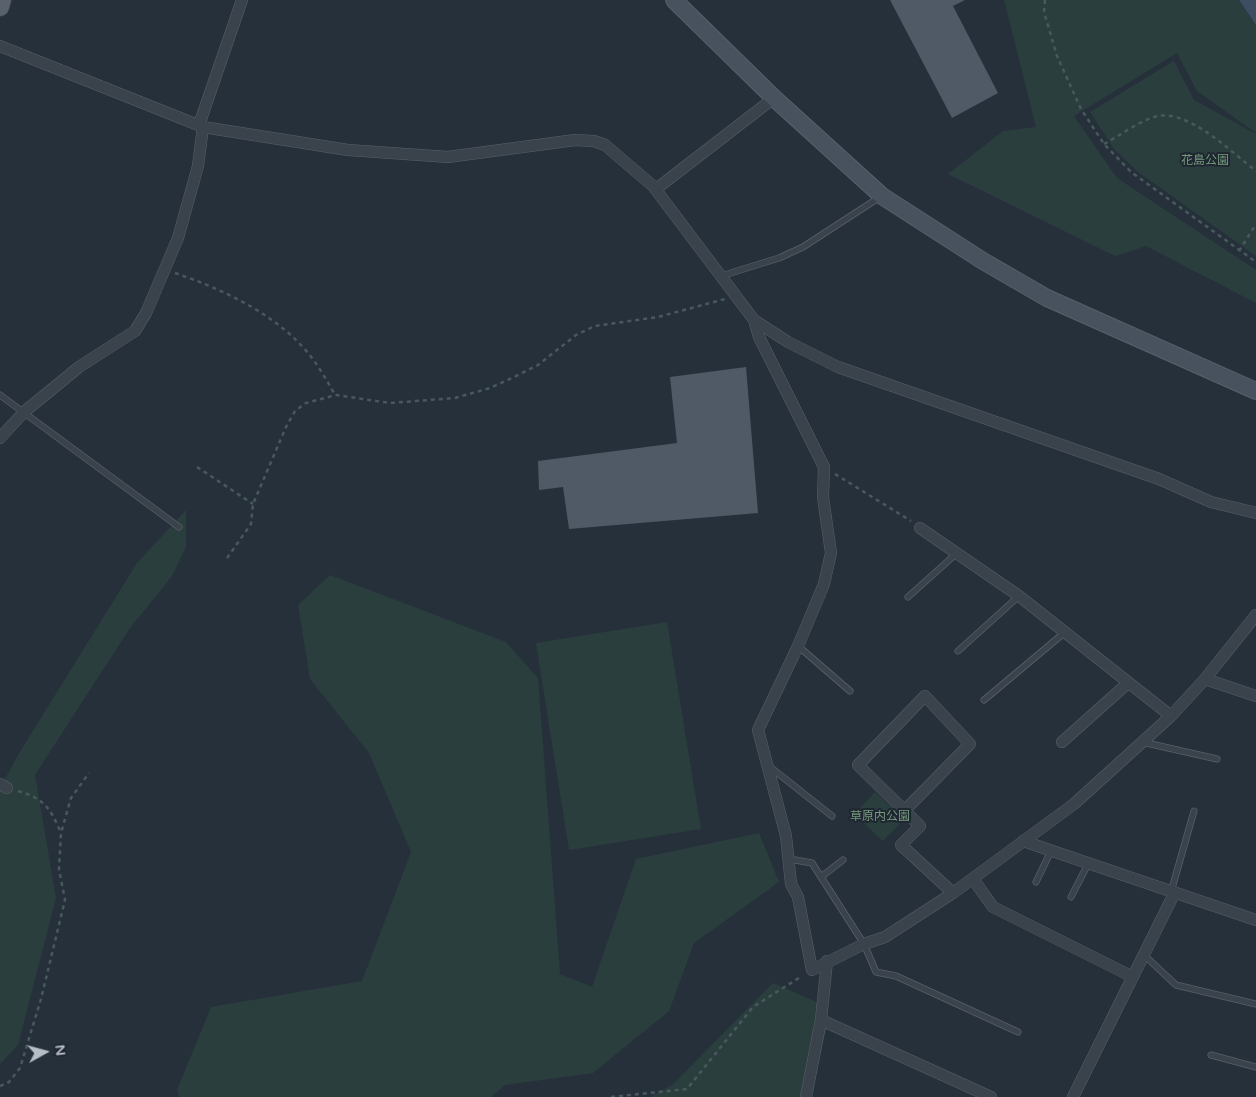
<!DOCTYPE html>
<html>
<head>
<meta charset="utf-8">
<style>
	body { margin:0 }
	#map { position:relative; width:1256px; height:1097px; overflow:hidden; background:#26303b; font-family:"Varela Round",sans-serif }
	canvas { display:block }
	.north { position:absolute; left:20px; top:1027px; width:50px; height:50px; -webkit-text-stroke:4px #1f2731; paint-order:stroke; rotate:83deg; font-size:14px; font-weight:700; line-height:20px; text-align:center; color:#b6bdc7 }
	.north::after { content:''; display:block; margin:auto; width:18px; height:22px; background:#b6bdc7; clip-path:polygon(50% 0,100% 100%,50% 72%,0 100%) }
</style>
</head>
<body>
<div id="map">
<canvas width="1256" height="1097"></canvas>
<div class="north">N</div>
</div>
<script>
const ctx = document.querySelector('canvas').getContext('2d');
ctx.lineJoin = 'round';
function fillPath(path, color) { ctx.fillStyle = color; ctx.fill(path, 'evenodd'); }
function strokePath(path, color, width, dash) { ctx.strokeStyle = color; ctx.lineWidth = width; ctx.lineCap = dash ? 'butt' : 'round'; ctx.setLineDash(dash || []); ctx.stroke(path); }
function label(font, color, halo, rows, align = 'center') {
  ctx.font = font + ' "Varela Round","Noto Sans JP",sans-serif'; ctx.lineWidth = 4; ctx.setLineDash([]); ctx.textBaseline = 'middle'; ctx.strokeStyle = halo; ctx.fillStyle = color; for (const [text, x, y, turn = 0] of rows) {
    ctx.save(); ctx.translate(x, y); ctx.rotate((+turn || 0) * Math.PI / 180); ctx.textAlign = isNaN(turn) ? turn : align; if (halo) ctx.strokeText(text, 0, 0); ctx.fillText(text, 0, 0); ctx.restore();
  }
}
fillPath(new Path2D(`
	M1004,0H1239L1256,25V133L1197,91L1177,53L1074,116L1117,178L1256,270V303L1146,246L1115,256L948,174L1003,131L1036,127Z
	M1174,61L1194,100L1256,134V256L1138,172L1114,149L1090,112Z
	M186,510V547L172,576L130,628L35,775L56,898L18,1045L0,1064V788L18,755L137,563Z
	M330,575L506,642L538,678L560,974L592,987L636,859L759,833L779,882L694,943L669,1011L593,1073L505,1085L491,1097H179L177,1090L211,1007L362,981L411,852L369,753L310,679L298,605Z
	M667,622L701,829L569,850L536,643Z
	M875,792L904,819L883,841L854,814Z
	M773,983L828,1007L826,1031L810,1097H650L672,1085Z`), '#2b3e3e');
fillPath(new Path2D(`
	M1239,0H1256V25Z`), '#3d4e62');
fillPath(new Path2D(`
	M890,0H965L953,6L998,93L952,118Z
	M746,367L758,513L569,529L563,487L539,490L538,461L677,443L670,377Z`), '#505a67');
const lane = new Path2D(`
	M721,276L779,258L803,247L880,197
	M0,395L179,527
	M908,597L957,553
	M798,646L850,691
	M958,651L1019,596
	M984,700L1064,633
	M1142,742L1217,759
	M770,767L832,816
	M789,859L812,863L864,944L876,972L896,976L1018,1032
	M821,877L843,860
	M1036,882L1051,851
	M1171,892L1194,811
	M1071,897L1088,864
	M1144,955L1176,985L1256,1004
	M1211,1055L1256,1067`);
const street = new Path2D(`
	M0,46L203,127L348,150L448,157L575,140L594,141L605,145L653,186L754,320L788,342L838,367L1159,479L1211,502L1256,513
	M199,125L242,0
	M656,189L774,98
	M754,320L759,337L824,467L823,497L831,553L824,584L798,646L758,730L786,836L791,884L798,897L812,970L864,944L885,937L953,893L1074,804L1171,716L1205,679L1256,615
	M0,438L24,412L79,367L135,331L146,313L178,238L198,166L203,127
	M920,528L1019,596L1171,716
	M1205,679L1256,696
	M1062,742L1128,683
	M0,784L7,788
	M904,811L970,744L925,696L858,765L920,826L901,845L953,893
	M1023,841L1256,920
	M973,879L993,907L1133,977
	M821,1020L991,1097
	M806,1097L821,1020L827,961
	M1073,1097L1174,894`);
const secondary = new Path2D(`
	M674,0L774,98L882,196L983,261L1047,298L1256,391`);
const primary = new Path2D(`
	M0,7L2,0`);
strokePath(lane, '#58606a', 7);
strokePath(street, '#58606a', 12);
strokePath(secondary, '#58606a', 18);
strokePath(primary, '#434b55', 19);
strokePath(new Path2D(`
	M1045,0L1044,12L1057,56L1081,109L1104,144L1131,172L1256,262
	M1104,144C1119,136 1135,124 1151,118C1184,104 1231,152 1256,171
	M1239,251L1256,224
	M175,273C222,289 276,314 308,353C319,366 327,381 335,395
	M197,467L253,504
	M835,474L911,521
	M227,558L251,524L253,504L286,427L295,411L306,403L336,395L390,403L455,398L490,388L514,377L538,365L576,335L595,326L658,317L725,299
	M18,791C45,799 50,808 61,833
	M0,1086L9,1082L20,1068L41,999L65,900L59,869L61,833L71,798L89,773
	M611,1097L687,1089L753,1007L802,976`), '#48595c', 2.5, [4, 4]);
strokePath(lane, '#3a424c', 5.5);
strokePath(street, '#3a424c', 11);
strokePath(secondary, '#48515e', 16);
strokePath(primary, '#58616c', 18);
label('12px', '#769a7e', '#1f2731', [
	["花島公園",1205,161],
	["草原内公園",880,817]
]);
</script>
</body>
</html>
